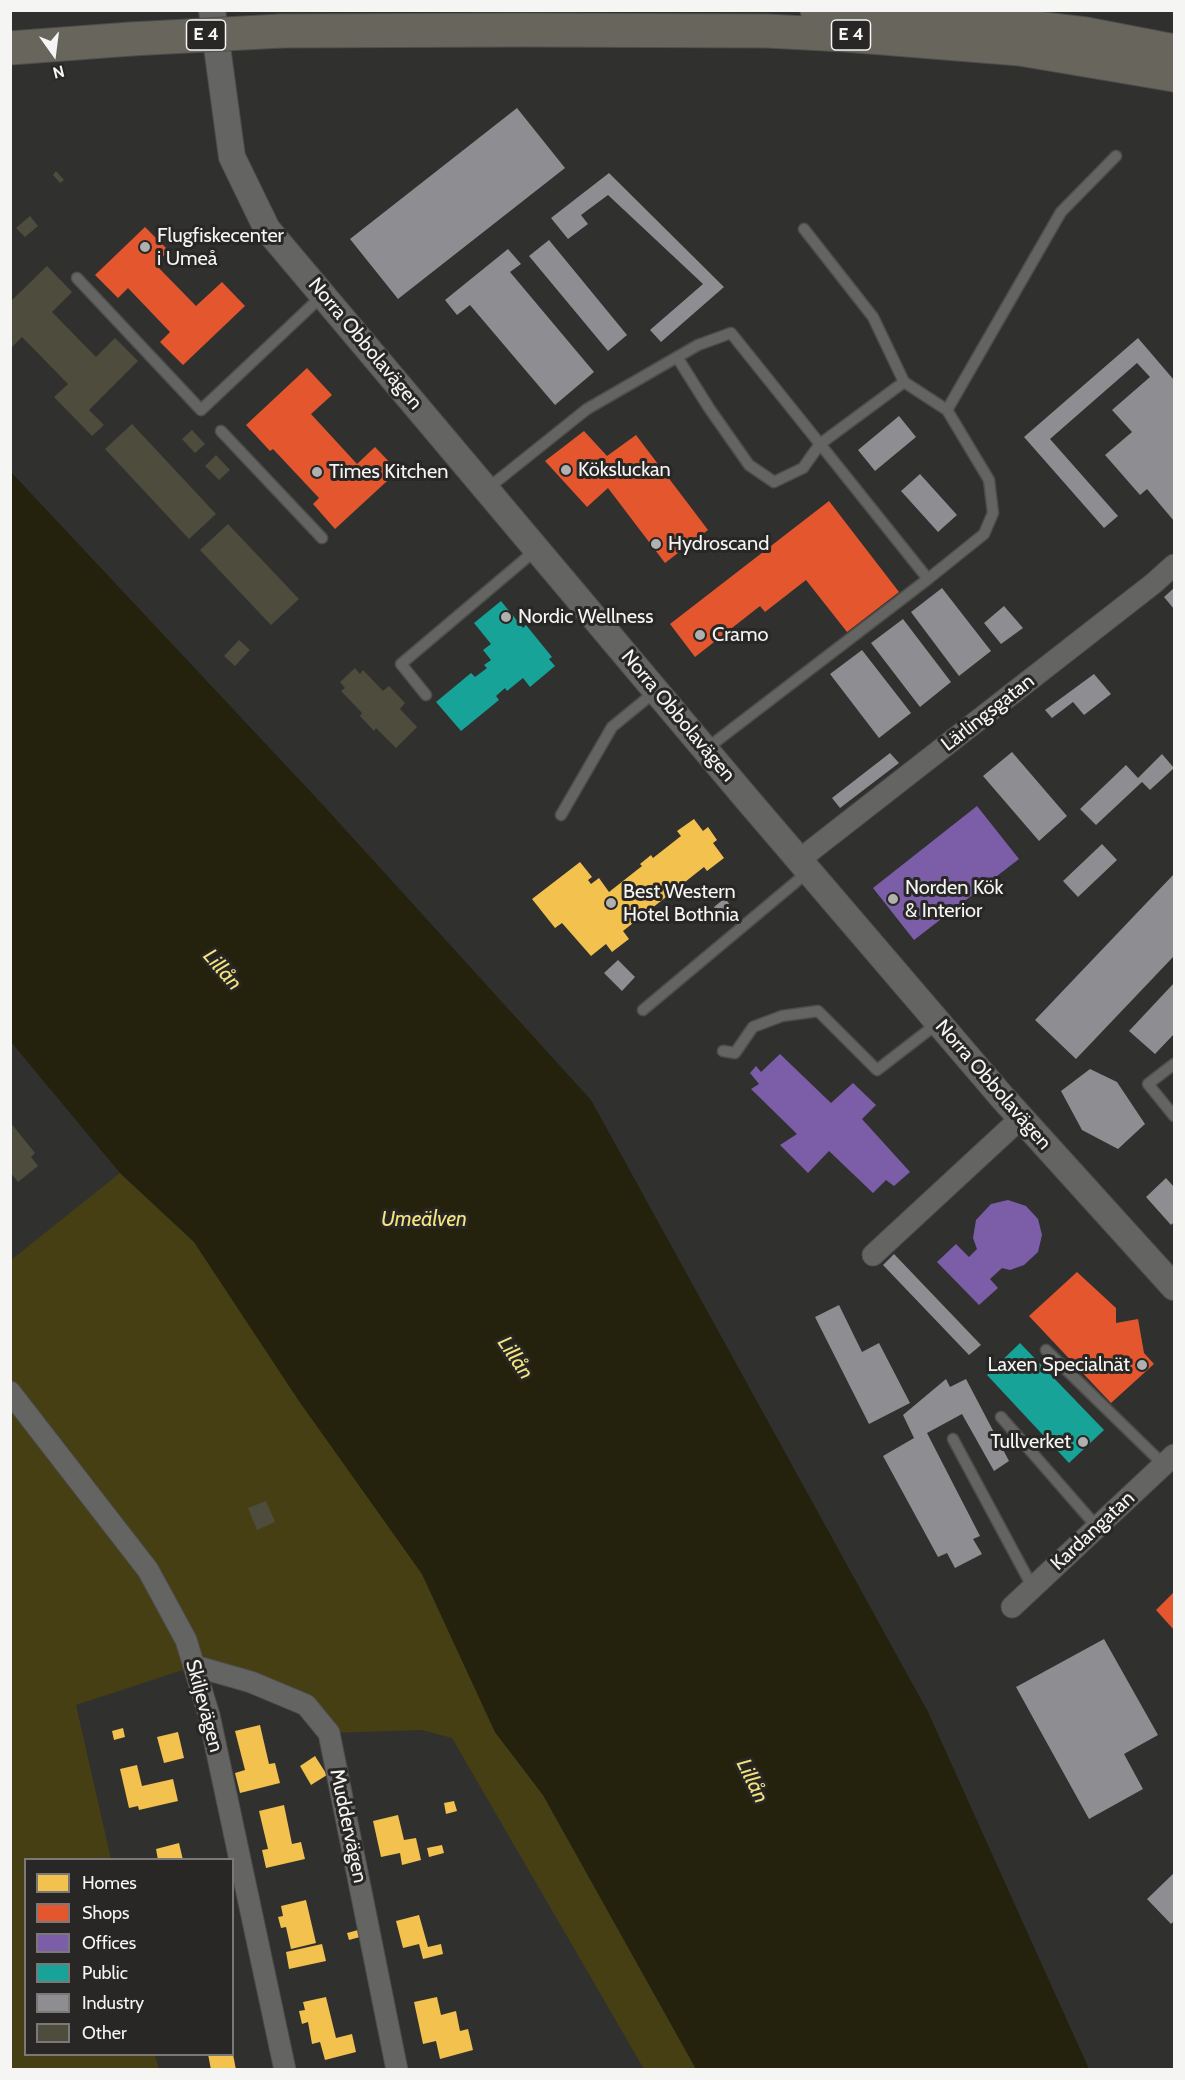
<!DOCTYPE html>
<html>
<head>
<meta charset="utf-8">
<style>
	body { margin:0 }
	#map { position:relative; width:1185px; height:2080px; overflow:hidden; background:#30302f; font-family:Cabin,sans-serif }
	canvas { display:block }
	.frame { position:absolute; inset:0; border:12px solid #f5f5f3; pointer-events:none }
	.legend { position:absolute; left:24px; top:1858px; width:210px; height:198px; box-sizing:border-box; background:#282725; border:2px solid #7a7977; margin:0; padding:8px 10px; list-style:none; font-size:18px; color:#f5f5f3 }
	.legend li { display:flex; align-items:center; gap:12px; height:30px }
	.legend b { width:30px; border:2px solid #7a7977 }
	.north { position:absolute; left:24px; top:24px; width:60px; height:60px; -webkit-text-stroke:4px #282725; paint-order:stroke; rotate:166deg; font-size:16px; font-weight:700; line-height:24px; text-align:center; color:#f5f5f3 }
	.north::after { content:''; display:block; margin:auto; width:21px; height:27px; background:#f5f5f3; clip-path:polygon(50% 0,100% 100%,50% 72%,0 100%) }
</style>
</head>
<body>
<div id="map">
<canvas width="1185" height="2080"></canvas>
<div class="frame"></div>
<ul class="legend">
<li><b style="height:16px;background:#f2c14e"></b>Homes</li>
<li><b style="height:16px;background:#e4572e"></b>Shops</li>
<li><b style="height:16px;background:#7b5ea7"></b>Offices</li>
<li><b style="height:16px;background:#17a398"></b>Public</li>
<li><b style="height:16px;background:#8d8d92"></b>Industry</li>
<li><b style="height:16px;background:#4e4c3d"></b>Other</li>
</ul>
<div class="north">N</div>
</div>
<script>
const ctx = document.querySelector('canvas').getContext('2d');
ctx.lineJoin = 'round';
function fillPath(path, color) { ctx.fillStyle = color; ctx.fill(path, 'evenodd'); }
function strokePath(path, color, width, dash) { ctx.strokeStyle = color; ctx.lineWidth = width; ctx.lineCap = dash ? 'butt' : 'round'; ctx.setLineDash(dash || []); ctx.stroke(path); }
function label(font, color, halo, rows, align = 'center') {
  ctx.font = font + ' Cabin,sans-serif'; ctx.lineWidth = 6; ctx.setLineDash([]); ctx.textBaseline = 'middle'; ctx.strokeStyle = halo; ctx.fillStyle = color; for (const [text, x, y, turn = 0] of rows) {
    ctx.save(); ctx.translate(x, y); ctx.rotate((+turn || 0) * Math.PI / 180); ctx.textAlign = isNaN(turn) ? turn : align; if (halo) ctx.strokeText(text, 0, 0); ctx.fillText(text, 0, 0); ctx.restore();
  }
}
fillPath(new Path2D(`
	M120,1173L194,1242L299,1401L422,1574L495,1732L543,1795L696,2069H644L452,1738L422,1730L329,1733L306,1705L195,1666L76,1705L111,1859L26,1860V2054L155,2055L159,2069L11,2070V1260Z`), '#463f14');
fillPath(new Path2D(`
	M11,472L322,804L591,1100L928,1712L1089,2069H696L543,1795L495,1732L422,1574L299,1401L194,1242L120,1173L11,1042Z`), '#24210c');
fillPath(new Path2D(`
	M694,819L703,831L708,827L717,840L713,843L724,858L707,871L704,867L623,931L629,939L612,952L606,944L591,956L562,923L555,928L532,899L580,862L592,877L588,880L591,884L599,878L609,892L642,866L640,864L651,855L653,858L681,836L677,831Z
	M260,1725L269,1764L275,1763L280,1783L240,1793L235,1773L245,1770L235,1731Z
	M123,1728L125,1737L114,1740L112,1731Z
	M178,1732L184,1758L164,1763L157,1737Z
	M315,1756L327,1775L311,1785L300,1766Z
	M137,1765L142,1786L173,1779L178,1801L139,1810L138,1806L129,1808L120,1769Z
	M454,1801L457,1811L446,1814L444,1803Z
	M284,1805L292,1844L301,1842L305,1859L266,1868L262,1850L268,1849L259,1811Z
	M398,1815L404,1840L416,1838L421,1860L402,1865L400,1853L381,1857L373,1821Z
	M179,1843L183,1860H158L156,1849Z
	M442,1845L444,1853L429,1857L427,1848Z
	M306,1900L316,1943L291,1949L286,1927L281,1928L278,1917L283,1916L281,1906Z
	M419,1915L428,1947L441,1944L443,1954L423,1959L419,1944L403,1948L396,1921Z
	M358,1930L360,1937L349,1940L347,1933Z
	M322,1944L326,1961L289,1969L286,1952Z
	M326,1997L336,2038L352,2034L356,2052L325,2060L320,2042L312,2044L308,2022L302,2024L299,2011L305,2010L303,2002Z
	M437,1997L441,2015L456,2011L460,2031L468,2029L473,2050L440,2059L436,2041L423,2044L414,2002Z
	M208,2054H233L236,2070H211Z`), '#f2c14e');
fillPath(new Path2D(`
	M145,227L169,251L155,264L196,306L222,282L245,306L183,365L160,342L170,332L128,288L118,298L95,275Z
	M307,368L332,395L311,414L357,464L375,447L398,471L335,529L313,504L319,498L273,449L270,451L246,425Z
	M584,431L607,456L636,435L708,530L665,563L608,488L587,507L545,461Z
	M829,501L899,592L847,632L806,580L765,612L760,606L695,657L670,624Z
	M1077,1272L1116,1308V1323L1138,1319L1144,1353L1154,1364L1111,1403L1029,1316Z
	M1174,1592V1630L1156,1610Z`), '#e4572e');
fillPath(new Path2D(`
	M977,806L1019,859L914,940L873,888Z
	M780,1054L831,1103L853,1083L876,1105L862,1119L910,1172L894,1186L886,1180L873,1193L829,1151L808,1173L780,1145L797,1134L751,1089L759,1084L750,1073L756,1066L761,1072Z
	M1008,1200L1026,1206L1038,1219L1042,1235L1038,1252L1024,1265L1010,1270L1002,1268L990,1279L998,1288L979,1305L937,1262L956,1244L969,1257L977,1249L973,1238L976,1220L991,1204Z`), '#7b5ea7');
fillPath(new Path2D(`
	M501,601L523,628L526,625L552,657L549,659L555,666L530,687L523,678L507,691L505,688L496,696L499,700L461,731L436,702L471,673L475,677L487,668L484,665L491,660L483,650L491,644L474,623Z
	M1020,1343L1104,1430L1069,1463L987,1375Z`), '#17a398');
fillPath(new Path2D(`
	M517,108L565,168L398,299L350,239Z
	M609,173L724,287L661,342L650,330L703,284L608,195L581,215L588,224L568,239L551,218Z
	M549,240L627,335L608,351L529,256Z
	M508,249L521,264L510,272L594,372L555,405L470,305L457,315L445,300Z
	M1138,338L1174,380V521L1147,489L1140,495L1105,455L1132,432L1112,410L1150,377L1137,363L1050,439L1118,516L1104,528L1024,437Z
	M899,416L916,437L875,471L858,450Z
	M920,474L957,515L938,532L901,491Z
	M942,588L991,651L959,676L911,612Z
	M1174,588V609L1164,597Z
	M1004,606L1023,628L1001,644L984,623Z
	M903,619L951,682L920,707L871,643Z
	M862,650L911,713L879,738L830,674Z
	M1094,674L1111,694L1084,715L1073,702L1052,718L1045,710Z
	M1012,752L1067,816L1039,841L983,776Z
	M890,753L899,763L840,808L832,798Z
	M1162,754L1174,768L1150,790L1142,782L1096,825L1080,809L1126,765L1138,778Z
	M1102,844L1117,860L1078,897L1063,881Z
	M1174,874V956L1076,1059L1035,1020Z
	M725,898L730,905L719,914L714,907Z
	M618,960L635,977L622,991L604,973Z
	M1174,983V1034L1155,1054L1129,1031Z
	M1090,1069L1117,1082L1145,1124L1118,1149L1082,1130L1061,1091Z
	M1166,1178L1174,1187V1222L1171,1225L1146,1197Z
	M894,1254L981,1345L969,1355L883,1265Z
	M839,1305L862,1352L879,1343L910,1403L869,1424L815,1317Z
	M946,1379L950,1387L966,1379L1009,1461L994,1471L962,1414L927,1433L980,1536L973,1539L982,1554L955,1568L947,1553L938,1557L883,1456L914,1438L903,1415Z
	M1104,1639L1158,1735L1124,1754L1143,1789L1089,1819L1016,1687Z
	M1174,1873V1921L1171,1924L1147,1899Z`), '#8d8d92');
fillPath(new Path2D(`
	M56,171L64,180L60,183L53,175Z
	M30,216L38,226L25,237L16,228Z
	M47,266L72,292L52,312L96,357L115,338L138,361L89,410L104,425L92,436L54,397L68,384L22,337L10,349V302Z
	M132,424L216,514L189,539L105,449Z
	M192,430L205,444L195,453L182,439Z
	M216,455L230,470L219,480L205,466Z
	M228,524L299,599L271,625L200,550Z
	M239,640L250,650L235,666L224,656Z
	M355,668L360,674L363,670L383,691L389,686L405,703L400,709L417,727L396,748L376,728L374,731L360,716L362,713L341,691L345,688L340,682Z
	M10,1122L35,1153L31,1157L38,1166L18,1182L10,1172Z
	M266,1501L275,1522L257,1530L248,1508Z`), '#4e4c3d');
const service = new Path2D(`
	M804,229L873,317L904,382
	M77,278L201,410L323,295
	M677,357L709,408L749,465L774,482L803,468L820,444L928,579L706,749
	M221,431L322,538
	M487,489L587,409L698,345L731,333L820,444L904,382L947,410L1061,212L1116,156
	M928,579L984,534L993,513L989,480L947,410
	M426,695L401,664L537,549
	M561,815L612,727L656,691
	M643,1010L809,871
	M723,1051L735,1053L753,1027L782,1016L818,1011L877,1070L938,1023
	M1174,1064L1148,1084L1174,1116
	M1046,1350L1164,1465
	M1001,1417L1097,1527
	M953,1439L1033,1588`);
const minor = new Path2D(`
	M799,860L1154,583L1174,565
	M873,1255L1021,1118
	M10,1392L148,1570L186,1640L209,1715L285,2070
	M1012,1607L1174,1455
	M195,1666L251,1682L306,1705L329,1733L397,2070`);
const tertiary = new Path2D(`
	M212,10L232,157L267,229L747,799L1002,1097L1174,1287`);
const trunk = new Path2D(`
	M817,10L925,15L1086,34L1174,51
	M281,31L525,30L767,31L845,35L1020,49L1174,75
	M10,48L131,39`);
strokePath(service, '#4d4d4c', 13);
strokePath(minor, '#4d4d4c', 23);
strokePath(tertiary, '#4d4d4c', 28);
strokePath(trunk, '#4d4d4c', 35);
strokePath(service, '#646463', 10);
strokePath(minor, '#646463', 21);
strokePath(tertiary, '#646463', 26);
strokePath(trunk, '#68665c', 33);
const trunkBridge = new Path2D(`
	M131,39L281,31`);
strokePath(trunkBridge, '#4d4d4c', 35, []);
strokePath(trunkBridge, '#68665c', 33);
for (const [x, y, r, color] of [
	[145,247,6,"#b0b0ae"],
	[566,470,6,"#b0b0ae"],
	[317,472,6,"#b0b0ae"],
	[656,544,6,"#b0b0ae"],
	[506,617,6,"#b0b0ae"],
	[700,635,6,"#b0b0ae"],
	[893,899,6,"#b0b0ae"],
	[611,903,6,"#b0b0ae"],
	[1142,1365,6,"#b0b0ae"],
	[1083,1442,6,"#b0b0ae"]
]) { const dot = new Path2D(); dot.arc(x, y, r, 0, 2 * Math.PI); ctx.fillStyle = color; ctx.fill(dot); strokePath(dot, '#282725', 2); }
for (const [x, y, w] of [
	[206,35,39],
	[851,35,39]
]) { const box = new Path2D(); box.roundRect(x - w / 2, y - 15, w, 30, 4.5); ctx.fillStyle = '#282725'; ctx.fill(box); strokePath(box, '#f5f5f3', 1.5); }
label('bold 18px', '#f5f5f3', null, [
	["E 4",206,35],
	["E 4",851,35]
]);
label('20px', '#f5f5f3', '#282725', [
	["Flugfiskecenter",157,236],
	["i Umeå",157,259],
	["Köksluckan",578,470],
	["Times Kitchen",329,472],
	["Hydroscand",668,544],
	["Nordic Wellness",518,617],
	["Cramo",712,635],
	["Norden Kök",905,888],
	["& Interior",905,911],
	["Best Western",623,892],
	["Hotel Bothnia",623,915],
	["Laxen Specialnät",1130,1365,"right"],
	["Tullverket",1071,1442,"right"]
], 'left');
label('20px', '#f5f5f3', '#282725', [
	["Norra Obbolavägen",365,344,50],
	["Lärlingsgatan",988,713,-38],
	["Norra Obbolavägen",678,716,50],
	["Norra Obbolavägen",993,1085,49],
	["Kardangatan",1093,1531,-43],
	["Skiljevägen",204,1706,75],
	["Muddervägen",348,1826,78]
]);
label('italic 21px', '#f5e57e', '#282725', [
	["Lillån",222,970,49],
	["Umeälven",424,1220],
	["Lillån",515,1358,56],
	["Lillån",752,1781,64]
]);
</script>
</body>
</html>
